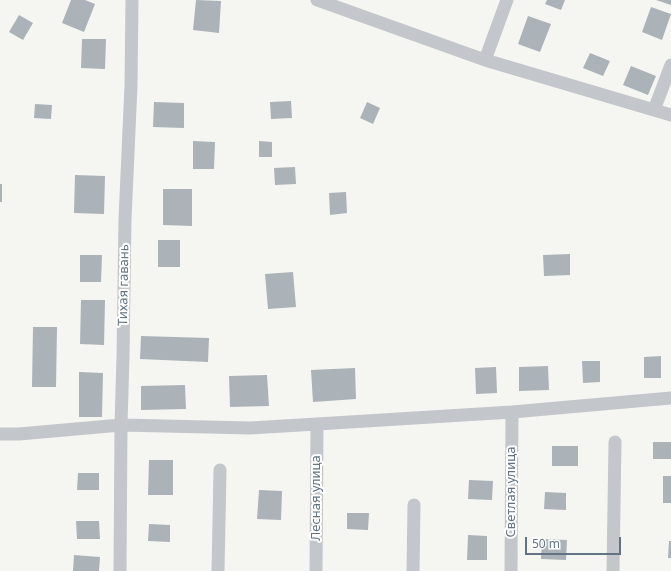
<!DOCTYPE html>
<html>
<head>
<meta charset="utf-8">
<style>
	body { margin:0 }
	#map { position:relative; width:671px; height:571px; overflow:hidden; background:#f5f6f2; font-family:"Noto Sans",sans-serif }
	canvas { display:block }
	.scale { position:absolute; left:525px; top:537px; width:96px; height:18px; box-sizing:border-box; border:2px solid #637384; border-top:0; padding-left:5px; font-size:12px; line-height:14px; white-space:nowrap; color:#637384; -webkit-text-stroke:3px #fff; paint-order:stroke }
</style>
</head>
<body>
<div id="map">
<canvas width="671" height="571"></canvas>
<div class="scale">50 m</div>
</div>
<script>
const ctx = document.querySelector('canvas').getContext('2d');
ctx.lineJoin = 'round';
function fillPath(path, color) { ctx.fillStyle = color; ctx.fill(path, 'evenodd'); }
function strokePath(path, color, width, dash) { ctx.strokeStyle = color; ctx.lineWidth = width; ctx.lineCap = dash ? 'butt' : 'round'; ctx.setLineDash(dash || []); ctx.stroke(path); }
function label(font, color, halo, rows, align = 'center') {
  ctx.font = font + ' "Noto Sans",sans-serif'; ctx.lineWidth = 4; ctx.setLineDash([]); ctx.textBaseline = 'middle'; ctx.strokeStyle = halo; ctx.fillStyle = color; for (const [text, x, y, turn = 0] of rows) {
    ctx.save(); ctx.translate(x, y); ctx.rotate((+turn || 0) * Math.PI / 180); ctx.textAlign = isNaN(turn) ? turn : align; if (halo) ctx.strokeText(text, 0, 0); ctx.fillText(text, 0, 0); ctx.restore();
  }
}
fillPath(new Path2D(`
	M71,0H85L95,4L84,32L62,23Z
	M196,0L221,1L219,33L193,30Z
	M547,0H565L561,10L545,4Z
	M656,0H671V5Z
	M651,7L671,14L662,40L642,32Z
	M19,15L33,23L23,40L9,32Z
	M528,16L551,24L540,52L518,44Z
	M82,39H106L105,69L81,68Z
	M590,53L610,61L603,76L583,68Z
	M631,66L656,76L648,95L623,85Z
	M291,101L292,118L271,119L270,102Z
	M154,102L184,103V128L153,127Z
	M367,102L380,108L373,124L360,118Z
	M35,104L52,105L51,119L34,118Z
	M193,141L215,142L214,169H193Z
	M259,141L272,142V157H259Z
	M295,167L296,184L275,185L274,168Z
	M75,175L105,176L104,214L74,213Z
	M0,184H2V202H0Z
	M163,189H192V226L163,225Z
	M346,192L347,213L330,215L329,193Z
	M158,240H180V267H158Z
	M570,254V275L544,276L543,255Z
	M80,255H102L101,282H80Z
	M293,272L296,307L268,309L265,274Z
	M81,300H105L104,345L80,344Z
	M33,327H57L56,387H32Z
	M141,336L209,338L208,362L140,359Z
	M661,356V378H644V357Z
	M582,361H600V382L583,383Z
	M548,366L549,390L519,391V367Z
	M496,367L497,393L476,394L475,368Z
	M355,368L356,399L313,402L311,370Z
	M79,372L103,373L102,417H79Z
	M267,375L269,406L230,407L229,376Z
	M185,385L186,409L141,410V386Z
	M653,442H671V459H653Z
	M552,446H578V466H552Z
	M149,460H173V495H148Z
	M78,473H99V490H77Z
	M663,476H671V503H663Z
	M469,480L493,481L492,500L468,499Z
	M259,490L282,491L281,520L257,519Z
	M545,492L566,493V510L544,509Z
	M347,513H369L368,530L347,529Z
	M76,521H99L100,539H77Z
	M149,524L170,525V542L148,541Z
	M468,535L487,536V560H467Z
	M542,539L567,540L566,560L541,559Z
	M669,541H671V558H668Z
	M74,555L100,557L99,571H73Z`), '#abb2b8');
strokePath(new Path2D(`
	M317,0L485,60L671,115
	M485,60L507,0
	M654,110L671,65
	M0,434H19L121,425L250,428L317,424L512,412L671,398
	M120,571L121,425L123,357L125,219L131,86L132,0
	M218,571L220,470
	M316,571L317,424
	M413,571L414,505
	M511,571L512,412
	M613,571L615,442`), '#c3c6ca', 13);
label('13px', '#637384', '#fff', [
	["Тихая гавань",124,285,-89],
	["Светлая улица",511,492,-90],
	["Лесная улица",316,498,-90]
]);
</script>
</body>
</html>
